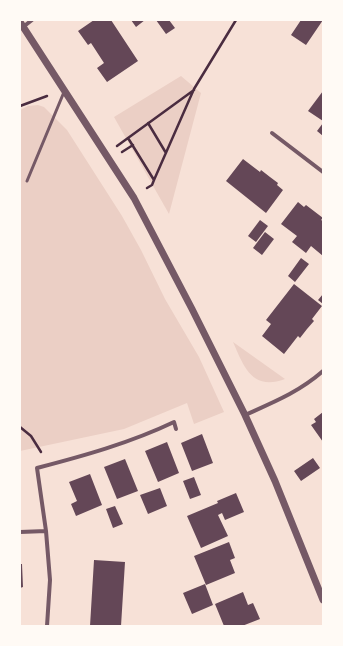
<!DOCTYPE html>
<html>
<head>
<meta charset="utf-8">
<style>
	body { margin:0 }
	#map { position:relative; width:343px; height:646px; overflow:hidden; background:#f7e1d7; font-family:"Zilla Slab",serif }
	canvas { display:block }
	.frame { position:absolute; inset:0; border:21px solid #fffaf5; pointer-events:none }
</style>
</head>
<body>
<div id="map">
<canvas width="343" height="646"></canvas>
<div class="frame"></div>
</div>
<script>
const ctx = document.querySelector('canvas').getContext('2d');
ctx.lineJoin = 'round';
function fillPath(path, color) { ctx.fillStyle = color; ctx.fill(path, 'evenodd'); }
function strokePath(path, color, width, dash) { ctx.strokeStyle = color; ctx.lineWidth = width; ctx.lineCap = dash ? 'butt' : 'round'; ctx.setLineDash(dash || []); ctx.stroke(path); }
fillPath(new Path2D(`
	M181,76L201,93L169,214L114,117Z
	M38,105L44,107L67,130L122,216L141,250L165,299L199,357L224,412L194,424L187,403L124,429L20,451V110L28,106Z
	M233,342L285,379C252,391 244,367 233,342Z`), '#ebcfc5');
fillPath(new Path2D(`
	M94,20H111L138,61L107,82L97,68L104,63L91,43L88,45L78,31Z
	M131,20H145L136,27Z
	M156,20H169L175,28L166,34Z
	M301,20H323L306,45L291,35Z
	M323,91V121L308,111Z
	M323,123V136L317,131Z
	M243,159L260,172L261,170L270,177L278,183L277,185L283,190L266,213L226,181Z
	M298,202L304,207L306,205L323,218L321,220L323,221V256L311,246L306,253L292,242L297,236L281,224Z
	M260,220L268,226L256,242L248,236Z
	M265,232L274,239L262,255L253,248Z
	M301,258L309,264L295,282L288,276Z
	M294,284L322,306L312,319L314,321L307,329L300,338L298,336L284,354L262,336L271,324L266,320Z
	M323,294V304L318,300Z
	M323,412V442L311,425L316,422L314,419Z
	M202,434L213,463L192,471L181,443Z
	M167,442L179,473L158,482L145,451Z
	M313,458L320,468L301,481L294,471Z
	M125,459L138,491L117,499L104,467Z
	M90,474L102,505L76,516L71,504L77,501L69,482Z
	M194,477L201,495L190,499L183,481Z
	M160,488L167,506L148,514L140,495Z
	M236,493L244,512L225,520L222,513L218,515L228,536L201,548L187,516L218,503L217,501Z
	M115,506L123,524L113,528L106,509Z
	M229,542L235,558L230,560L235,573L206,585L194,556Z
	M94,560L125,562L121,626H90Z
	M20,564H22L23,587L20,588Z
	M205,584L213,605L192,614L183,593Z
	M243,592L248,605L253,603L260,619L242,626H224L215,604Z`), '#644757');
strokePath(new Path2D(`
	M20,106L47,96
	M148,123L166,153
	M117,146L128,138
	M122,152L133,145
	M154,180L128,138L194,90
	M147,188L152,185L154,180L194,89L236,20
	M20,427L31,436L41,452`), '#4a2c40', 2.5);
strokePath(new Path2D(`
	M27,181L64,92`), '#755966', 3);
strokePath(new Path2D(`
	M23,27L32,20
	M272,133L323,172
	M245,415C274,402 299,392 323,371
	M46,531L50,580L47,626
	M20,532L46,531L37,468C83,456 130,443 174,422L176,429`), '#755966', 4);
strokePath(new Path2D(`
	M20,22L134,198L192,309L245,415L275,481L323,600`), '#755966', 7);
</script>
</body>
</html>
